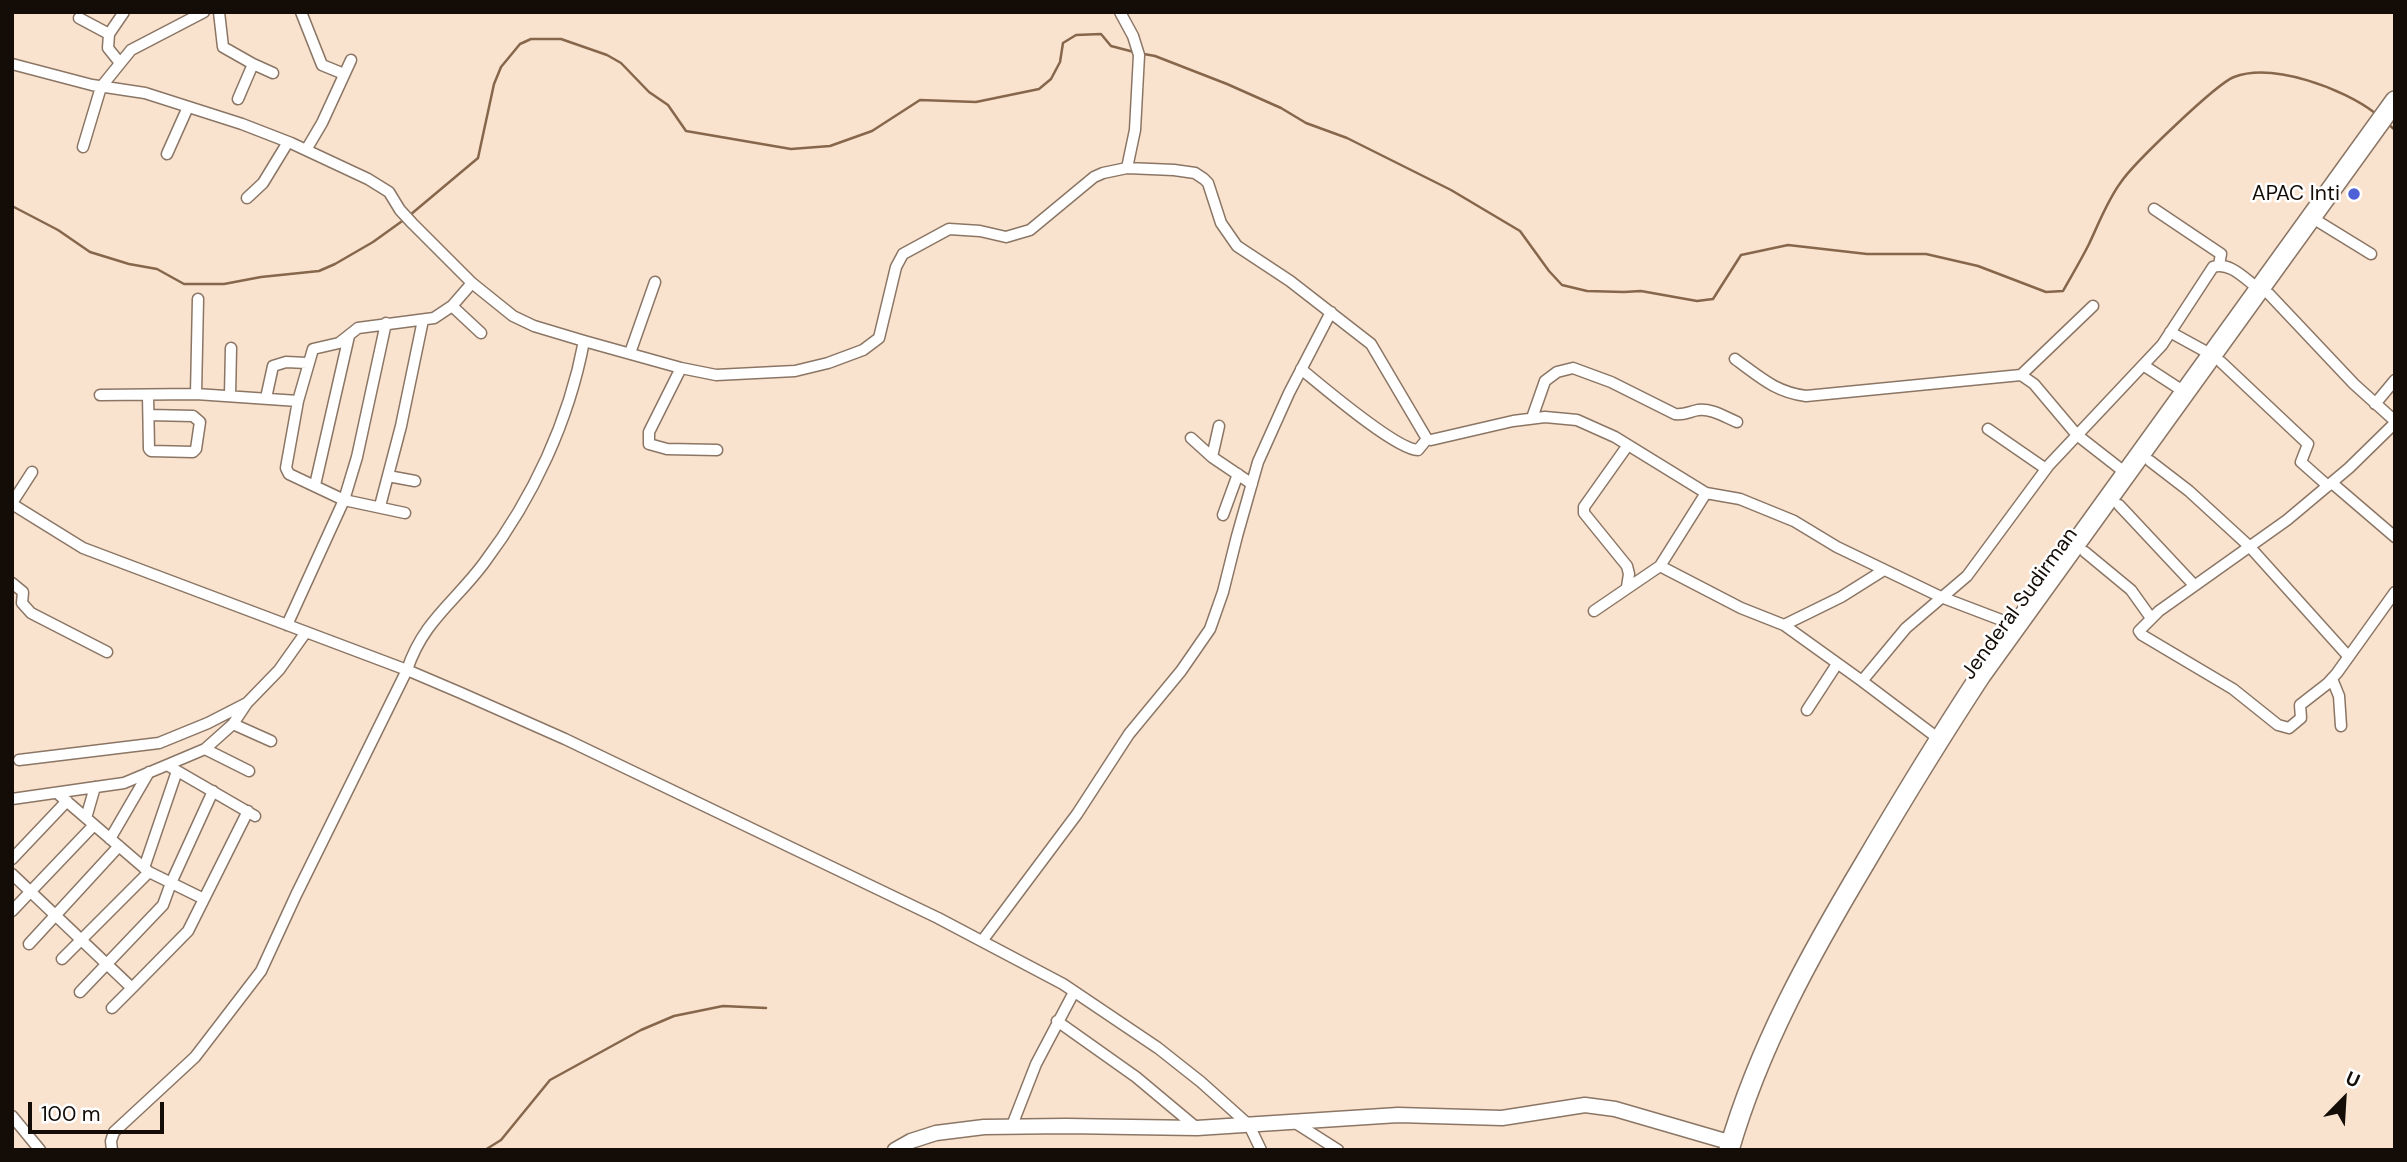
<!DOCTYPE html>
<html>
<head>
<meta charset="utf-8">
<style>
	body { margin:0 }
	#map { position:relative; width:2407px; height:1162px; overflow:hidden; background:#f9e2ce; font-family:"DM Sans",sans-serif }
	canvas { display:block }
	.frame { position:absolute; inset:0; border:14px solid #140c06; pointer-events:none }
	.north { position:absolute; left:2309px; top:1064px; width:70px; height:70px; -webkit-text-stroke:5px #fff; paint-order:stroke; rotate:24deg; font-size:19px; font-weight:700; line-height:28px; text-align:center; color:#140c06 }
	.north::after { content:''; display:block; margin:auto; width:24px; height:32px; background:#140c06; clip-path:polygon(50% 0,100% 100%,50% 72%,0 100%) }
	.scale { position:absolute; left:28px; top:1102px; width:136px; height:32px; box-sizing:border-box; border:4px solid #140c06; border-top:0; padding-left:9px; font-size:21px; line-height:24px; white-space:nowrap; color:#140c06; -webkit-text-stroke:5px #fff; paint-order:stroke }
</style>
</head>
<body>
<div id="map">
<canvas width="2407" height="1162"></canvas>
<div class="frame"></div>
<div class="north">U</div>
<div class="scale">100 m</div>
</div>
<script>
const ctx = document.querySelector('canvas').getContext('2d');
ctx.lineJoin = 'round';
function strokePath(path, color, width, dash) { ctx.strokeStyle = color; ctx.lineWidth = width; ctx.lineCap = dash ? 'butt' : 'round'; ctx.setLineDash(dash || []); ctx.stroke(path); }
function label(font, color, halo, rows, align = 'center') {
  ctx.font = font + ' "DM Sans",sans-serif'; ctx.lineWidth = 5; ctx.setLineDash([]); ctx.textBaseline = 'middle'; ctx.strokeStyle = halo; ctx.fillStyle = color; for (const [text, x, y, turn = 0] of rows) {
    ctx.save(); ctx.translate(x, y); ctx.rotate((+turn || 0) * Math.PI / 180); ctx.textAlign = isNaN(turn) ? turn : align; if (halo) ctx.strokeText(text, 0, 0); ctx.fillText(text, 0, 0); ctx.restore();
  }
}
strokePath(new Path2D(`
	M1144,54L1155,56L1227,84L1281,108L1306,123L1347,138L1451,190L1520,231L1549,271L1562,285L1587,291L1624,292L1641,291L1697,301L1713,299L1741,255L1788,245L1867,254H1926L1978,266L2046,292L2063,291C2072,275 2081,260 2089,244C2099,223 2107,201 2121,182C2134,163 2216,84 2234,77C2273,62 2344,89 2375,113
	M2388,124L2395,130
	M12,206L58,230L90,252L129,264L157,269L184,284H224L261,277L319,271L335,264L373,242L405,219
	M410,215L478,158L494,84L501,67L520,44L531,39H561L607,55L621,63L649,92L668,105L686,131L791,149L830,146L872,131L920,100L976,102L1039,89L1051,79L1060,62L1063,43L1076,35L1101,34L1111,46L1134,52
	M485,1150L501,1140L550,1080L641,1030L674,1016L723,1006L766,1008`), '#86674c', 2.5);
const street = new Path2D(`
	M219,12L223,47L253,64L238,99
	M301,12L322,65L344,74
	M1120,12L1133,36L1139,55L1135,130L1127,168
	M79,18L109,34
	M120,63L108,48L109,34L124,12
	M12,64L92,85L145,93L242,124L291,143L368,179L389,192L400,210L412,223L472,283L513,316L534,326L584,341L681,368L716,375L795,371L828,363L863,350L879,338L896,267L903,254L949,229L980,231L1006,237L1030,230L1094,177L1103,173L1127,168L1174,170L1195,173L1204,179L1208,183L1221,223L1237,246L1290,281L1371,344L1427,439L1431,440L1513,421L1545,417L1577,420L1615,437L1706,493L1740,499L1794,521L1837,547L1941,597L2017,626
	M253,64L273,73
	M83,147L101,87L131,50L204,12
	M306,150L322,123L351,60
	M167,154L188,107
	M247,198L263,183L288,142
	M2154,209L2221,254L2219,265
	M2319,222L2371,254
	M2269,294L2354,384L2395,421
	M452,306L481,333
	M2170,332L2212,355
	M630,353L655,282
	M1735,359C1760,377 1775,392 1806,396L2021,375L2034,384L2077,435L2127,474
	M2221,362L2308,444L2301,462L2328,486
	M2143,365L2186,393
	M681,368L649,432V444L667,449L717,450
	M1301,369C1322,386 1395,449 1418,450L1427,439
	M2021,375L2093,306
	M196,394L198,299
	M100,395L196,394L298,401L313,349L339,343L358,328L434,318L452,306L472,283
	M148,395L149,449L151,451L193,452L196,449L200,422L193,416L149,415
	M230,396L231,348
	M266,398L273,366L286,362L307,363
	M298,401L286,468L289,474L344,500L405,513
	M2375,404L2395,380
	M1532,418L1545,381L1557,372L1573,368L1611,382L1675,414C1685,415 1688,412 1698,410C1711,408 1725,417 1737,422
	M2395,423L2349,468L2287,520L2159,611L2139,631L2142,635L2233,689L2278,725L2289,728L2301,718L2300,705L2327,684L2337,673L2395,592
	M1988,429L2046,469
	M1191,438L1212,457L1252,484
	M1212,457L1219,426
	M2150,461L2189,491L2249,546L2348,656
	M388,476L415,481
	M2332,483L2395,537
	M315,485L349,336
	M12,503L32,472
	M12,504L83,548L407,670L461,693L565,739L938,918L1063,984L1158,1048L1201,1082L1249,1125L1261,1150
	M2119,505L2194,585
	M380,506L401,426L423,320
	M1223,515L1238,474
	M2085,552L2131,590L2151,618
	M1660,566L1741,608L1784,625L1862,681L1906,628L1967,576L2049,465L2162,345L2213,267C2230,261 2246,280 2259,289
	M12,583L23,592L22,603L31,613L107,652
	M1627,587L1629,574L1627,566L1584,513V507L1628,445
	M1594,611L1660,566L1706,493
	M287,625L344,500L357,457L386,323
	M1784,625L1841,597L1884,570
	M2332,679L2339,696L2341,726
	M1862,681L1939,739
	M1807,710L1837,664
	M233,724L205,749L249,771
	M271,741L233,724L247,703L279,670L306,632
	M205,749L167,765L255,816
	M19,760L159,743L208,723L247,703
	M12,799L124,783L167,765
	M86,818L95,787
	M110,839L149,772
	M12,859L67,801
	M144,868L177,771
	M12,874L132,988L188,931L204,899L149,872L57,793
	M202,903L248,811
	M12,911L94,825
	M982,941L1077,814L1129,734L1181,671L1210,629L1223,592L1237,536L1258,462L1289,393L1331,312
	M29,944L119,846
	M62,959L149,872
	M80,992L163,905L171,883L213,791
	M112,1008L132,988
	M1057,1021L1136,1077L1197,1128
	M12,1116L40,1150
	M1294,1122L1338,1150
	M1011,1128L1036,1064L1074,992
	M112,1150L111,1141L114,1132L195,1057L261,971L296,895L407,670C423,621 455,602 484,563C533,498 569,421 584,341`);
const secondary = new Path2D(`
	M895,1150L911,1141L936,1133L984,1127L1066,1126L1197,1128L1398,1115L1502,1118L1585,1105L1615,1109L1732,1143`);
const highway = new Path2D(`
	M1729,1150C1759,1046 1811,953 1866,861C1903,798 1941,736 1981,675L2395,101`);
strokePath(street, '#8b7665', 13);
strokePath(secondary, '#8b7665', 17);
strokePath(highway, '#8b7665', 22);
strokePath(street, '#fff', 10);
strokePath(secondary, '#fff', 14);
strokePath(highway, '#fff', 19);
for (const [x, y, r, color] of [
	[2354,194,7,"#4f61d6"]
]) { const dot = new Path2D(); dot.arc(x, y, r, 0, 2 * Math.PI); ctx.fillStyle = color; ctx.fill(dot); strokePath(dot, '#fff', 2.5); }
label('21px', '#140c06', '#fff', [
	["APAC Inti",2340,194]
], 'right');
label('21px', '#140c06', '#fff', [
	["Jenderal Sudirman",2020,604,-54]
]);
</script>
</body>
</html>
